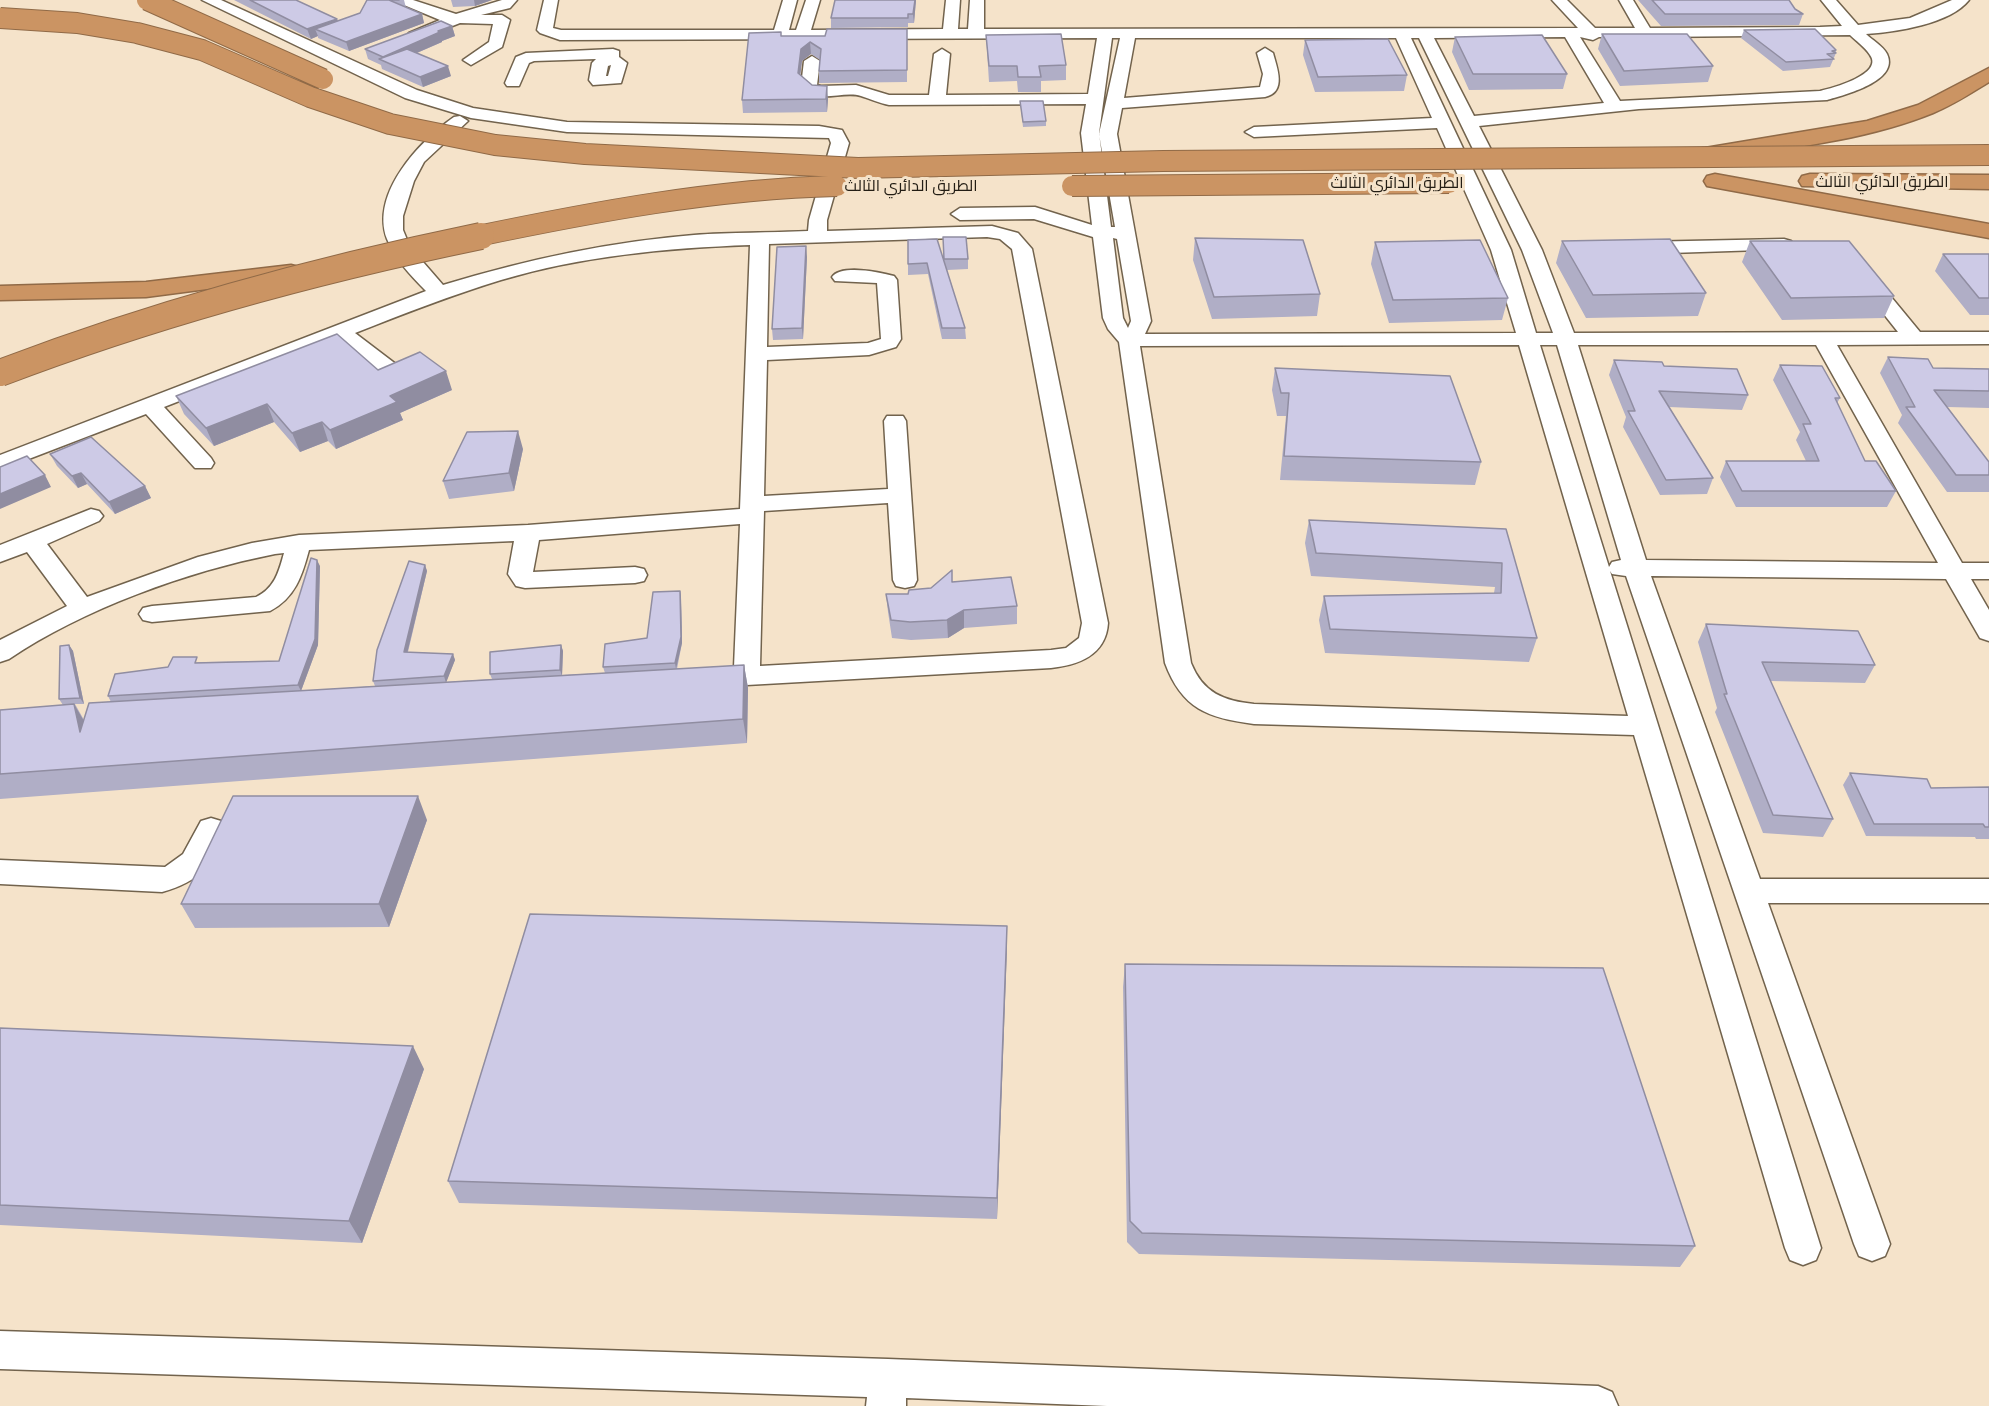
<!DOCTYPE html>
<html>
<head>
<meta charset="utf-8">
<style>
	body { margin:0 }
	canvas { display:block; background:#f5e3ca }
</style>
</head>
<body>
<canvas width="1989" height="1406"></canvas>
<script>
const ctx = document.querySelector('canvas').getContext('2d');
ctx.lineJoin = 'round';
function strokePath(path, color, width, dash) { ctx.strokeStyle = color; ctx.lineWidth = width; ctx.lineCap = dash ? 'butt' : 'round'; ctx.setLineDash(dash || []); ctx.stroke(path); }
function fillPath(path, color) { ctx.fillStyle = color; ctx.fill(path, 'evenodd'); }
function label(font, color, halo, rows, align = 'center') {
  ctx.font = font + ' Cabin,Cairo,sans-serif'; ctx.lineWidth = 6; ctx.setLineDash([]); ctx.textBaseline = 'middle'; ctx.strokeStyle = halo; ctx.fillStyle = color; for (const [text, x, y, turn = 0] of rows) {
    ctx.save(); ctx.translate(x, y); ctx.rotate((+turn || 0) * Math.PI / 180); ctx.textAlign = isNaN(turn) ? turn : align; if (halo) ctx.strokeText(text, 0, 0); ctx.fillText(text, 0, 0); ctx.restore();
  }
}
const minor = new Path2D(`
	M202,0H221L417,90L473,108L567,122L819,126L842,130L849,143L827,220V231L992,226L1018,233L1032,249L1108,623C1106,655 1079,665 1051,668L711,687L702,685L698,678L702,671L734,667L740,524L539,540L533,572L635,567L644,569L647,575L644,581L635,583L525,588L516,586L508,574L514,541L309,550C302,576 295,598 270,611L152,622L143,620L139,614L143,608L152,606L256,597C275,588 279,571 284,553L275,554C188,571 83,609 9,659L0,662V640L67,606L27,552L0,562V545L91,509L99,511L103,516L99,521L47,544L87,597L198,557L252,543L299,535L528,525L740,509L750,245C667,248 582,256 501,280C452,295 403,314 355,333L401,368L404,373L401,378H385L338,339L164,407L211,458L214,463L211,468H195L146,414L0,470V455L426,291C411,276 395,259 387,239C370,193 420,141 454,117L460,116L468,121L424,162L414,181L403,216V230L410,247L443,285C525,260 608,242 694,235C731,232 770,233 808,231L809,220L831,143L829,138L567,132L471,118L405,98ZM987,237L1000,239L1012,249L1082,623L1079,638L1066,648L1051,650L760,666L764,511L888,503L893,580L896,586L905,588L914,586L917,580L906,421L903,416H887L884,421L888,489L764,496L767,360L869,355L896,347L901,339L897,280L894,276C880,272 841,264 832,277L835,281L877,283L881,339L868,343L767,347L769,244Z
	M392,0H413L456,14L502,0H517L510,8L481,15H502L510,20L502,47L471,65L463,60L489,42L493,24L460,23L414,41L409,39L406,36L409,33L440,20Z
	M544,0H558L553,28L561,30H774L783,0H797L789,30H796L806,0H820L811,30L943,29L946,0H960L958,29H968L970,0H984V29L1578,28L1552,0H1567L1595,28H1635L1619,0H1633L1650,28L1820,27L1842,26L1821,0H1836L1858,25L1910,18L1952,0H1969C1950,24 1896,32 1866,34C1872,40 1883,46 1887,54C1900,81 1844,95 1827,100L1639,109L1479,126L1542,250L1574,333L1898,332L1856,279L1859,275H1873L1920,332H1989V344L1837,345L1962,563H1989V579H1971L1989,610V641L1980,638L1946,579L1651,576L1760,879H1989V903H1768L1890,1244L1885,1256L1872,1261L1859,1256L1854,1244L1626,576L1612,574L1610,571L1821,1248L1816,1260L1803,1265L1790,1260L1785,1248L1634,735L1254,724C1208,718 1182,709 1165,663L1119,342L1108,329L1103,318L1093,237L1034,219L960,220L951,214L960,208L1035,207L1092,225L1081,133L1086,104L889,105C879,103 871,99 861,96C842,90 816,106 801,86L804,61L812,56L820,61L817,85L821,86L856,85L889,95H929L934,54L942,49L950,54L946,95L1088,94L1097,38L560,40L540,33L537,30ZM1850,35C1856,41 1865,47 1870,55C1884,74 1833,88 1820,91L1620,101L1580,37L1593,40L1599,37H1641L1647,40L1653,37ZM1565,37L1604,103L1474,116L1434,38ZM1112,38H1120L1099,134L1115,227H1111L1099,133ZM1135,38H1396L1432,118L1254,127L1245,132L1254,137L1437,128L1491,250L1516,333L1145,334L1151,321L1117,134L1122,108L1265,97C1287,92 1277,68 1273,53L1265,48L1257,53L1263,74L1260,87L1124,98ZM1411,38H1419L1522,250L1553,333H1536L1511,250ZM1113,238L1117,239L1131,321L1128,328L1123,318ZM1519,345L1628,716L1254,704C1224,701 1203,693 1191,663L1140,346ZM1540,345H1557L1621,560L1612,562L1609,567ZM1578,345H1816L1938,563L1646,560Z
	M613,49L619,51V57L627,63L621,83L593,85L589,80L592,63L596,59L534,61L529,63L519,86H507L505,83L516,57L526,53ZM611,65L608,76H606L608,66Z
	M1784,239L1791,241L1794,245L1791,249L1640,254L1630,248L1640,242Z
	M211,818L221,821L226,829C211,866 201,881 162,892L0,884V860L165,867L183,854L201,821Z
	M0,1331L888,1359L1598,1386L1612,1392L1618,1406H1107L906,1398V1406H866L867,1397L0,1369Z`);
const highway = new Path2D(`
	M1989,68V82C1971,93 1953,105 1933,113C1861,142 1781,149 1705,160L1697,159L1694,154L1697,149L1705,148L1867,121L1918,105Z
	M1715,174L1989,224V238L1707,186L1704,181L1707,176Z
	M1810,174L1989,175V189L1802,186L1799,181L1802,176Z
	M291,265L299,267L303,272L299,277L146,297L0,300V286L146,282Z`);
strokePath(minor, '#72634d', 3);
strokePath(highway, '#906a47', 3);
fillPath(minor, '#fff');
fillPath(highway, '#cb9463');
const highwayBridgeFar1 = new Path2D(`
	M147,0L323,79
	M0,18L77,23L137,33L202,50L310,97L390,124L495,145L585,154L858,168L1163,161L1989,155
	M1072,186L1449,183
	M473,237C593,212 715,189 837,186`);
const highwayBridge = new Path2D(`
	M0,373C157,313 316,270 481,236`);
strokePath(highwayBridgeFar1, '#906a47', 22, []);
strokePath(highwayBridge, '#906a47', 28, []);
strokePath(highwayBridgeFar1, '#cb9463', 20);
strokePath(highwayBridge, '#cb9463', 26);
fillPath(new Path2D(`
	M234,0H296L338,21L360,13L367,0H404L406,8L422,14L424,23L349,51L318,38V36L311,39Z
	M451,0H492L475,6L453,7Z
	M916,0L914,23H908V27L831,28V18Z
	M1638,0H1789L1795,9L1803,14L1799,25L1661,26Z
	M452,26L455,36L442,41V42L417,53L451,76L423,87L382,69L381,65L368,59L365,49Z
	M907,29V82L819,83V71L820,60L811,54L802,61L800,75L828,99L827,112L743,113L742,100L782,36H825Z
	M1744,30L1836,50V53L1830,67L1783,71L1741,38Z
	M1602,34L1713,66L1708,82L1620,86L1598,49Z
	M986,35L1066,65V80L1041,81V92H1018L1017,81L989,82Z
	M1455,37L1567,74L1563,89L1469,90L1452,52Z
	M1305,40L1407,75L1404,91L1315,92L1303,55Z
	M1020,101L1046,121V126L1023,127Z
	M1195,238L1320,294L1317,316L1212,319L1193,260Z
	M1562,241L1706,293L1698,316L1586,318L1556,263Z
	M1750,241L1894,296L1884,318L1782,320L1742,262Z
	M1375,242L1508,298L1502,320L1389,323L1371,264Z
	M1943,254H1989V315H1970L1935,271Z
	M807,257L803,339L773,340L772,329Z
	M943,258L968,259V269L947,270L965,328L966,339H942L928,274L908,275V264Z
	M1888,357L1933,368L1989,369V408L1947,407L1989,462V492H1947L1898,423L1902,415L1880,373Z
	M1614,360L1748,395L1742,410L1669,407L1713,478L1707,494L1660,495L1623,427L1626,417L1609,375Z
	M1780,365L1840,398L1837,403L1865,461L1896,491L1887,507H1736L1720,477L1726,461H1806L1796,440L1800,432L1773,380Z
	M1275,368L1481,462L1475,485L1280,480L1286,416H1277L1272,390Z
	M378,370L452,390L400,413L403,420L336,449L328,441L300,452L274,422L214,446L184,414L176,396Z
	M523,449L514,491L449,499L443,481Z
	M50,454L145,486L151,498L115,514L87,484L78,488L57,466Z
	M1309,520L1506,529L1537,638L1529,662L1325,653L1319,620L1324,596L1494,593L1495,587L1311,576L1305,543Z
	M425,565L427,571L408,652L453,654L455,660L446,682L492,679L490,674L561,645L563,651L562,675L605,673L603,667L647,638L680,591L681,597L682,643L677,669L744,665L748,688L747,743L0,799V710L63,705L59,699L69,645L73,651L84,704H75L84,720L111,702L108,696L168,667L200,662L279,661L320,566L318,645L301,691L375,686L373,681Z
	M952,582L1017,606V624L964,628L948,638L911,640L892,638L888,612L886,594H908Z
	M1706,624L1875,665L1865,683L1770,681L1833,819L1823,837L1763,833L1715,712L1717,708L1698,642Z
	M1850,773L1931,788L1989,787V839H1976L1975,837L1866,836L1843,785Z
	M427,820L389,927L195,928L181,904Z
	M1007,926L997,1219L459,1203L448,1181Z
	M1125,964L1695,1246L1680,1267L1139,1254L1127,1242L1123,987Z
	M0,1028L424,1069L362,1243L0,1225Z`), '#b0aec6');
fillPath(new Path2D(`
	M474,0H492L475,6Z
	M915,0H916L914,23L913,14Z
	M422,14L424,23L349,51L346,42Z
	M337,19L340,28L315,29L318,36L311,39L307,29Z
	M452,26L455,36L442,41V42L391,64L384,61L383,57L438,31Z
	M810,42L811,54L802,61L799,86L798,73L801,49Z
	M448,66L451,76L423,87L420,77Z
	M827,86L828,99L827,112L826,99Z
	M806,246L807,257L803,339L802,328Z
	M446,371L452,390L400,413L403,420L336,449L330,430L390,396Z
	M267,404L274,422L214,446L206,428Z
	M322,422L328,441L300,452L292,433Z
	M518,431L523,449L514,491L509,473Z
	M81,473L87,484L78,488L72,476Z
	M45,475L51,487L0,509V494Z
	M145,486L151,498L115,514L109,502Z
	M317,560L320,566L318,645L301,691L298,685Z
	M425,565L427,571L406,658L404,652Z
	M680,591L681,597L682,643L676,669L675,663Z
	M964,610V628L948,638L947,620Z
	M69,645L73,651L84,704L80,698Z
	M561,645L563,651L562,676L560,670Z
	M453,654L455,660L446,683L444,676Z
	M744,665L748,688L747,743L743,719Z
	M74,704L88,728L80,732Z
	M418,796L427,820L389,927L379,904Z
	M1007,926V949L997,1219V1198Z
	M413,1046L424,1069L362,1243L349,1221Z`), '#908da1');
const building = new Path2D(`
	M250,0H296L337,19L307,29Z
	M367,0H399H389L422,14L346,42L315,29L360,13Z
	M835,0H915L913,14H908V18H831Z
	M1652,0H1789L1795,9L1803,14H1665Z
	M441,21L452,26L438,31L440,32L383,57L365,49Z
	M827,29H907V70L819,71L821,49L810,42L801,49L798,73L812,85L827,86L826,99L742,100L749,33L781,32V36H825Z
	M1815,29L1836,50L1832,51L1836,53L1827,54L1834,59L1786,62L1744,30Z
	M1061,34L1066,65L1039,66L1041,77H1018L1017,66H989L986,35Z
	M1602,34H1687L1713,66L1624,71Z
	M1542,35L1567,74H1473L1455,37Z
	M1388,39L1407,75L1318,77L1305,40Z
	M407,49L448,66L420,77L379,59Z
	M1020,101H1043L1046,121L1023,122Z
	M943,237H966L968,259H944Z
	M1195,238L1303,240L1320,294L1214,297Z
	M937,239L965,328H942L927,263L908,264V240Z
	M1670,239L1706,293L1593,295L1562,241Z
	M1480,240L1508,298L1393,300L1375,242Z
	M1750,241H1849L1894,296L1791,298Z
	M806,246L802,328L772,329L777,247Z
	M1943,254H1989V298H1979Z
	M337,334L378,370L420,352L446,371L390,396L397,402L330,430L322,422L292,433L267,404L206,428L176,396Z
	M1888,357L1928,359L1933,368L1989,369V391L1934,390L1989,462V475H1956L1906,407H1915Z
	M1614,360L1662,362L1664,366L1737,369L1748,395L1659,391L1713,478L1666,480L1628,411H1635Z
	M1780,365L1822,366L1840,398H1835L1865,461H1876L1896,491H1742L1726,461H1819L1803,424H1811Z
	M1275,368L1450,376L1481,462L1284,456L1289,393H1281Z
	M518,431L509,473L443,481L467,432Z
	M91,437L145,486L109,502L81,473L72,476L50,454Z
	M27,456L45,475L0,494V467Z
	M1309,520L1506,529L1537,638L1330,629L1324,596L1501,593L1502,563L1316,553Z
	M311,558L317,560L315,639L298,685L108,696L115,674L168,667L173,657H197L195,663L279,661Z
	M409,561L425,565L404,652L453,654L444,676L373,681L377,650Z
	M952,570V582L1011,577L1017,606L964,610L947,620L910,622L891,620L886,594H908L909,590L931,588Z
	M680,591L681,637L675,663L603,667L605,644L647,638L653,592Z
	M1706,624L1858,631L1875,665L1762,662L1833,819L1773,815L1724,694H1727Z
	M69,645L80,698L59,699L60,646Z
	M561,645L560,670L490,674V652Z
	M744,665L743,719L0,774V710L74,704L80,732L89,703Z
	M1850,773L1927,779L1931,788L1989,787V827H1985L1983,824H1874Z
	M233,796H418L379,904H181Z
	M530,914L1007,926L997,1198L448,1181Z
	M1125,964L1603,968L1695,1246L1142,1233L1130,1221Z
	M0,1028L413,1046L349,1221L0,1205Z`);
fillPath(building, '#cdcae6');
strokePath(building, '#908da1', 1.5);
label('16px', '#231d14', '#f5e3ca', [
	["الطريق الدائري الثالث",1882,182],
	["الطريق الدائري الثالث",1397,183],
	["الطريق الدائري الثالث",911,186]
]);
</script>
</body>
</html>
